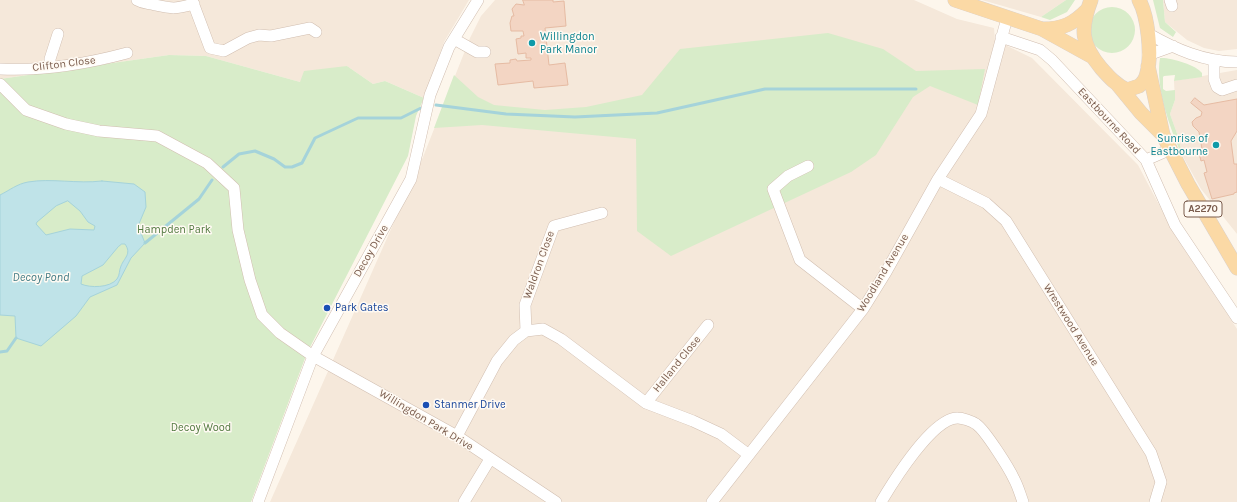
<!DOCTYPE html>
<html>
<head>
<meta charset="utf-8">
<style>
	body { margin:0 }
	canvas { display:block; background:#fdf6ec }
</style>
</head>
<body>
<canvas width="1237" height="502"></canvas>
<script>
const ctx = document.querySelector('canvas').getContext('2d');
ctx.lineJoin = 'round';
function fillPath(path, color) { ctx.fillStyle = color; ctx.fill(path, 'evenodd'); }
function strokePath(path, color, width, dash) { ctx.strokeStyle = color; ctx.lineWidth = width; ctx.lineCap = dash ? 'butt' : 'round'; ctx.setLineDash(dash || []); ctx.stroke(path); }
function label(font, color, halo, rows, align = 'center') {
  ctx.font = font + ' Karla,sans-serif'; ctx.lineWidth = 3; ctx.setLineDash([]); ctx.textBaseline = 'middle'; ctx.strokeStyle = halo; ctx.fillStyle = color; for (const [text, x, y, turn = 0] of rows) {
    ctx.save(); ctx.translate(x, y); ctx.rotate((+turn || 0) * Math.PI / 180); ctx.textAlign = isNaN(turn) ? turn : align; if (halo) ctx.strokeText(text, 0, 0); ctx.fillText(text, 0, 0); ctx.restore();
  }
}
fillPath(new Path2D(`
	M0,0H469L444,42L424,98L385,81L373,84L347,66L300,82L206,56L169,55L0,79Z
	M495,0H914L957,19L994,28L995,40L1032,58L1138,165L1176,237L1237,329V502H270L423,157L470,38L481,16Z
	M982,0H1066L1041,17Z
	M1163,0H1237V49L1219,51L1204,48L1187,40L1165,22Z
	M1237,70V234L1201,189L1182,155L1179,139L1170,114L1175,100L1174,81Z`), '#f5e8da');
fillPath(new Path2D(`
	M1066,0H1075L1067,12L1050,20L1041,17Z
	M1153,0H1163L1165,22L1176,32L1173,37L1160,28Z
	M1089 30a23 23 0 1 1 46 0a23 23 0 1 1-46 0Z
	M828,33L883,49L916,71L985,69L978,105L930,86L913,97L876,155L851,172L671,256L637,231L636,139L482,125L434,128L454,75L478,97L494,105L545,110L586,107L642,95L680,49Z
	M169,55L206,56L300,82L304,71L347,66L373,84L385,81L424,98L416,116L408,156L307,353L251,502H0V79Z
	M1160,58C1169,57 1197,65 1202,73V77L1174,81L1175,75L1164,76L1163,77V89L1166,91L1175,90V100L1170,114L1179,139L1182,155C1170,129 1155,87 1160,58Z`), '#d8ecc9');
const water = new Path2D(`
	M102,181L134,184L145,192L146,207L138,226L145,243L131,258L117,285L90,297L76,316L41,346L16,338L15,316L0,315V195C10,190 17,184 28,182C51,178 77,184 102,181ZM68,201L80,211L88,222L95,226L94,230L70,229L46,235L36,224L37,222L56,206ZM122,244H125C132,254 124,258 121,266C119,270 120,275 117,279C110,288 90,288 81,284L82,276L103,265L118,247Z`);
fillPath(water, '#bfe3e8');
strokePath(water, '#a5d3da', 1);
strokePath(new Path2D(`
	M436,105L506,114L575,117L657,113L765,89H916
	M223,167L239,154L255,151L274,159L285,167H292L302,163L315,138L358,118H401L421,108
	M145,243L199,199L212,180
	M0,352L7,351L16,338`), '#a5d3da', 3);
const building = new Path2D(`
	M523,0H553V2L564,1L566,26L545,28L549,65L565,63L568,85L534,88L533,81L498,85L495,64L510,63V60L516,59L517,61L531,60V58H526V53L518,54L516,39L521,38V36H524L523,31H511L510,23L512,16H514L512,9L516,4L524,5Z
	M1195,98L1204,105L1237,99V131L1231,141L1234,164H1237V192L1234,193V194L1212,199L1204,173L1207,172L1204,160L1201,161L1198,149H1202L1199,132L1193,126L1192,122L1196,118L1201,116L1202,112L1191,103Z`);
fillPath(building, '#f3d5c3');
strokePath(building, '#e6bba3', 1);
const minor = new Path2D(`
	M137,0C144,4 148,3 155,5C173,9 175,9 194,4
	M192,0L210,48L224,51L248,38L259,35L271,36L310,28L316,32
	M1170,0L1172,6
	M1147,33C1175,49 1204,62 1237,62
	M1001,37L1040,50L1052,60L1146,160L1175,225L1237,318
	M454,39L477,52H485
	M1148,55L1173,46
	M1214,61V79L1217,87L1222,90L1237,85
	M50,67V59L58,34
	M0,69C43,71 86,64 127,53
	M0,84L26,110L66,124L99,131L157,136L207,163L234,188L238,230L250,280L262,315L280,333L313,356L457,436L556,502
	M1146,160L1171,149
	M808,166L788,176L773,189L800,260L863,309
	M938,179L986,203L1006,221L1151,453L1161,482L1155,502
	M526,331L525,305L554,226L602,213
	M646,403L708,325
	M457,436L497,361L514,340L526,331L543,329L561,339L646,403L693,421L721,434L749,455
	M258,502L313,356L411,179L430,95L449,47L478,0
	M464,502L490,459
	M712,502L863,309L886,272L938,179L981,114L1007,18
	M881,502C893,482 933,417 958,418C962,418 972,421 976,424C985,430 1009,468 1014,479C1018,486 1020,494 1023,502`);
const major = new Path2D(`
	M955,0L1042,29L1091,56
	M1091,0C1080,29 1081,44 1101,68C1109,77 1116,85 1127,90L1139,86C1143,83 1146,79 1147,73C1152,55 1148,16 1139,0
	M1043,29C1063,29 1073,24 1087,10
	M1148,66L1163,135L1188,184L1237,268
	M1118,85L1141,113L1163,135`);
strokePath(minor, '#d1beb0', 12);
strokePath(major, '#dad1cd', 15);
strokePath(minor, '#fff', 11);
strokePath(major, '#fbd9a5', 14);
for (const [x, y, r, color] of [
	[532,43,4,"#0f9aa8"],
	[1216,145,4,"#0f9aa8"],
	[327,308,4,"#1a4fb4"],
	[426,405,4,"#1a4fb4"]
]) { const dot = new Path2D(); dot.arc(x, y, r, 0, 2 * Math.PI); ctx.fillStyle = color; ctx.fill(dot); strokePath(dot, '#fffaf3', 1.5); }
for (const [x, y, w] of [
	[1203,209,38]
]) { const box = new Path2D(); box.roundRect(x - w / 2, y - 8, w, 16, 3); ctx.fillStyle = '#fffaf3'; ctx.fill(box); strokePath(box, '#7a5c4d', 1); }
label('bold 10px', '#7a5c4d', null, [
	["A2270",1203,209]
]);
label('11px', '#0d838f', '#fffaf3', [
	["Willingdon",540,37],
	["Park Manor",540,50],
	["Sunrise of",1208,139,"right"],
	["Eastbourne",1208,152,"right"]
], 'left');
label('11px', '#7a5c4d', '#fffaf3', [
	["Clifton Close",64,64,-7],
	["Eastbourne Road",1109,121,47],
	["Decoy Drive",371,251,-60],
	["Waldron Close",539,265,-70],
	["Woodland Avenue",883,273,-59],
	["Wrestwood Avenue",1071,325,58],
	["Halland Close",677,364,-51],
	["Willingdon Park Drive",426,420,31]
]);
label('11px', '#537a41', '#fffaf3', [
	["Hampden Park",174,230],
	["Decoy Wood",201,428]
]);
label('11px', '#164399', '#fffaf3', [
	["Park Gates",335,308],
	["Stanmer Drive",434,405]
], 'left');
label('italic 12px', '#437c86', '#fffaf3', [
	["Decoy Pond",41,278]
]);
</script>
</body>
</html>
